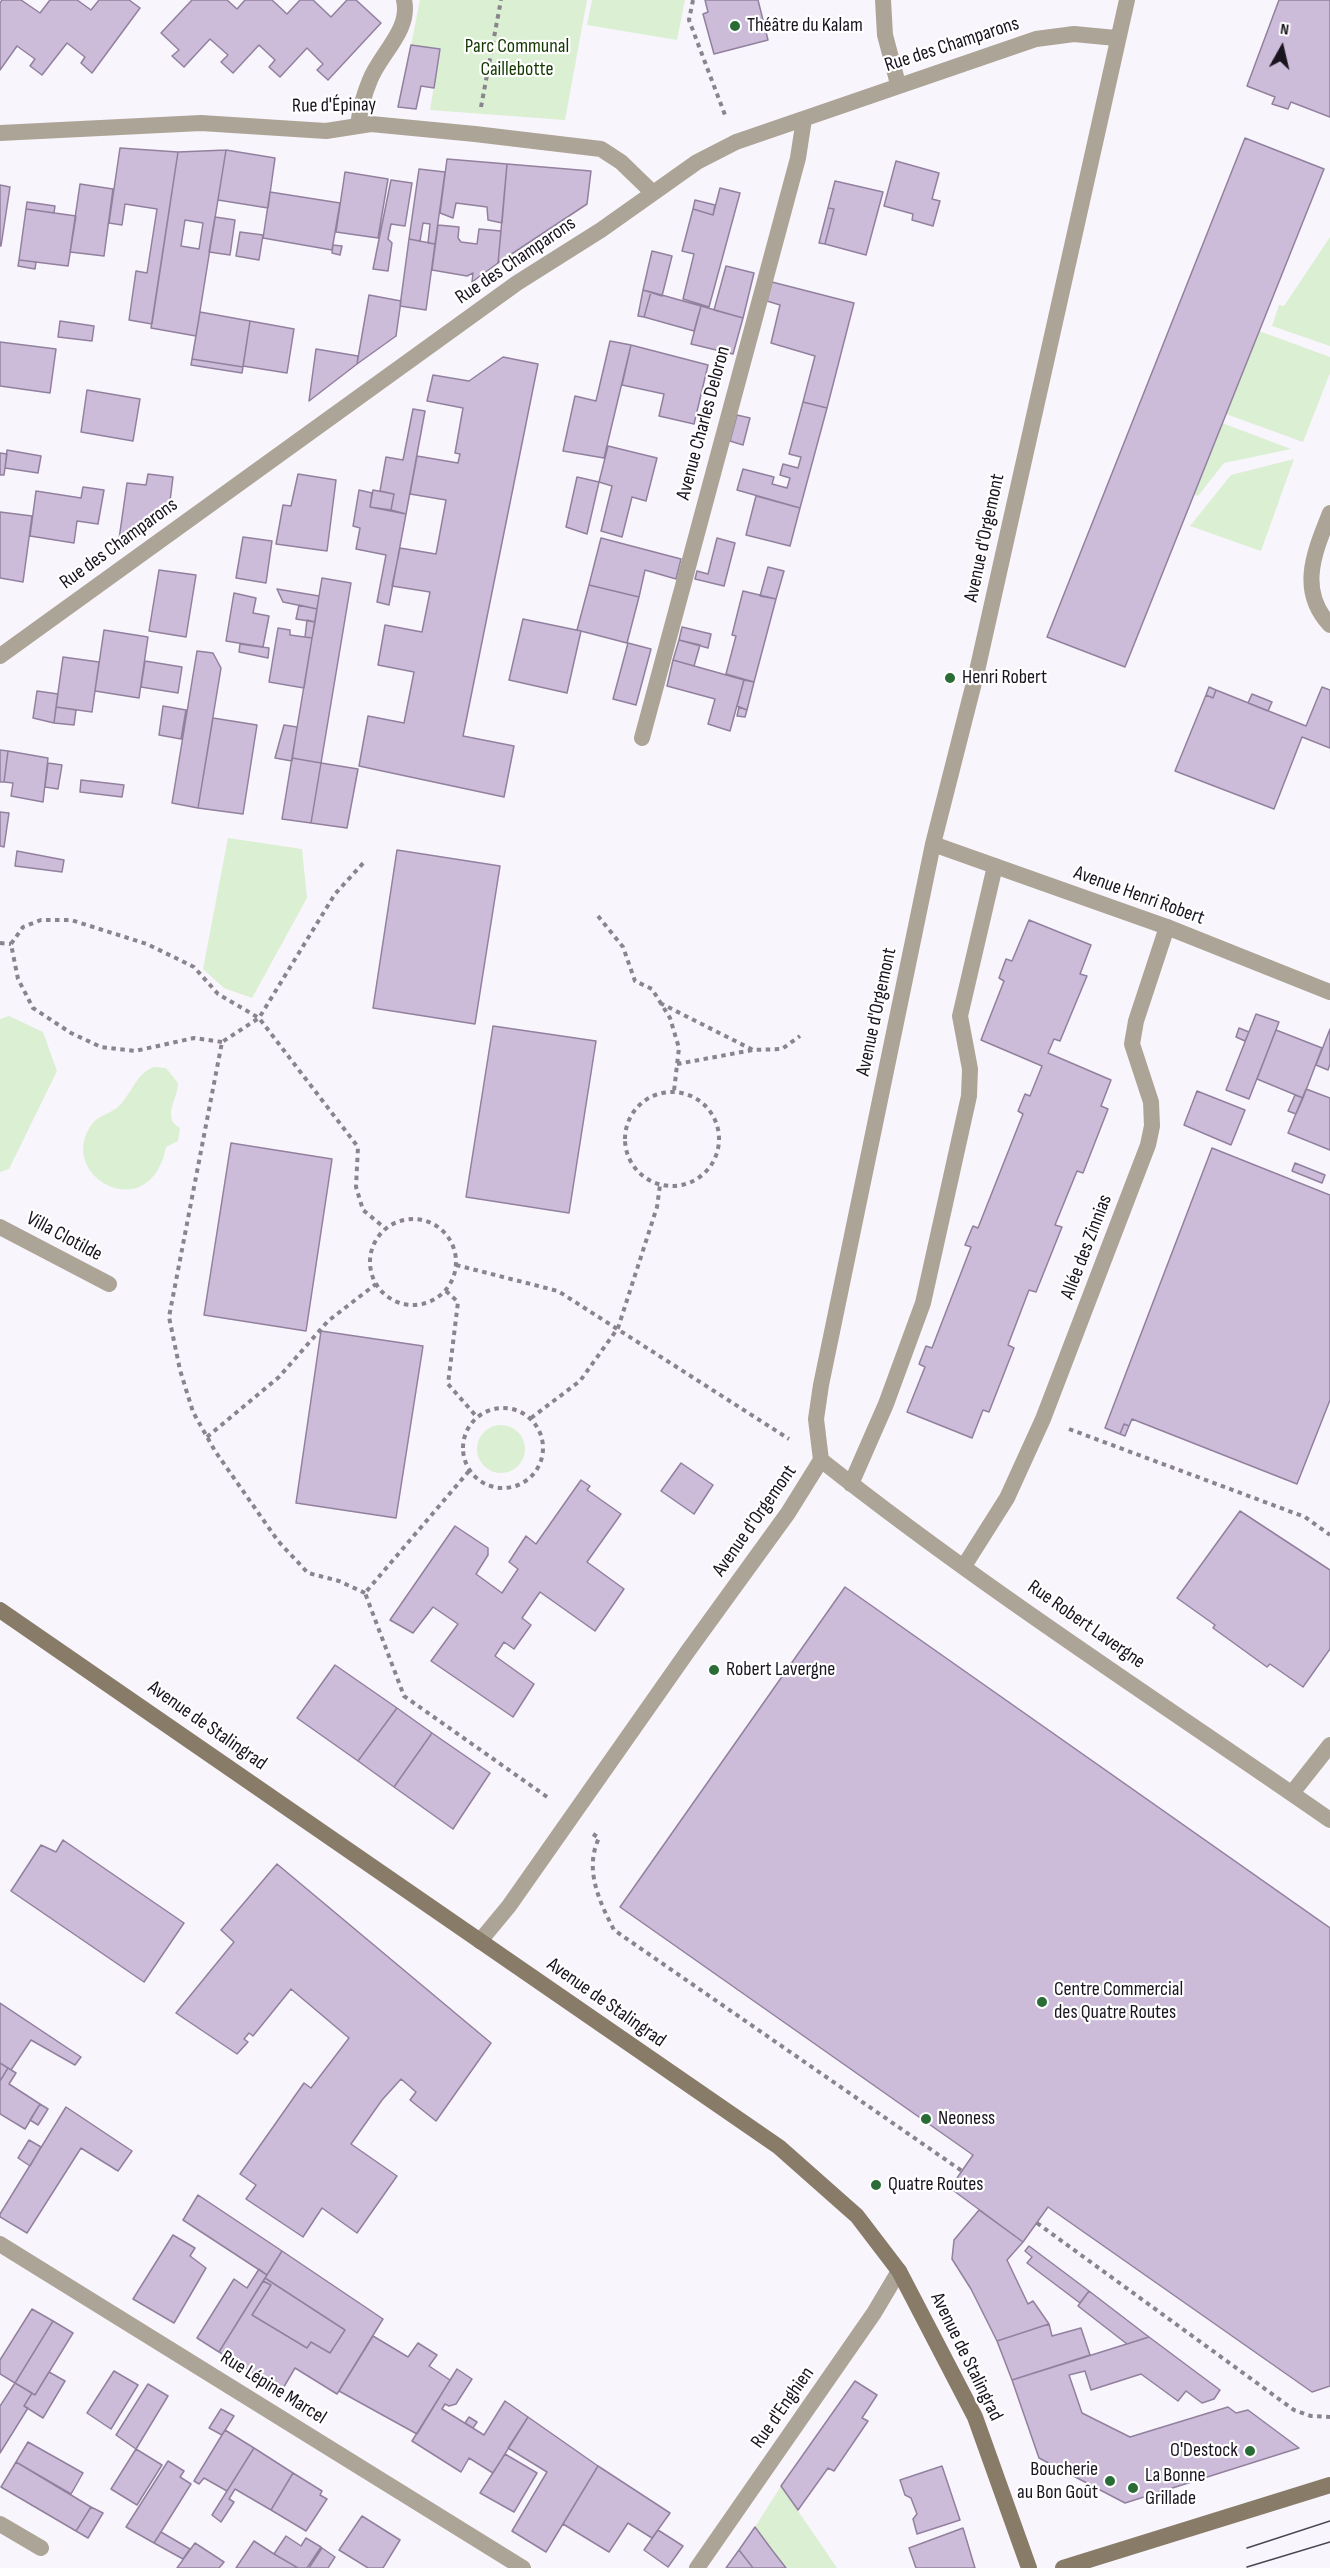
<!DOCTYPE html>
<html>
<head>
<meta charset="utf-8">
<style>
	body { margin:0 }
	#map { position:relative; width:1330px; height:2568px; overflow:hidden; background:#f9f5fc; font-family:"Sofia Sans Condensed",sans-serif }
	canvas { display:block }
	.north { position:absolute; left:1252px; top:18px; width:60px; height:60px; -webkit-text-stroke:4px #fff; paint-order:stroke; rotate:8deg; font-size:16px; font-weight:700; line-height:24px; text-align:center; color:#1a141f }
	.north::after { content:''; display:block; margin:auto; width:21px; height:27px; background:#1a141f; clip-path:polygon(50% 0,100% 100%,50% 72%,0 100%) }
</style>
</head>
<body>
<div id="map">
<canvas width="1330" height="2568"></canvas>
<div class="north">N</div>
</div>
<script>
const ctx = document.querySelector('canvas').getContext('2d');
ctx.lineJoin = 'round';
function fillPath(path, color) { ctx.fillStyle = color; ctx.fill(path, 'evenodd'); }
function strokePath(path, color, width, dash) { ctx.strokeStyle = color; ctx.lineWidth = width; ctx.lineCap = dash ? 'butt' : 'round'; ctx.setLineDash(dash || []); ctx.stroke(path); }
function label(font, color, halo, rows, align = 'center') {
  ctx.font = font + ' "Sofia Sans Condensed",sans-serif'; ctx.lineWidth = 4.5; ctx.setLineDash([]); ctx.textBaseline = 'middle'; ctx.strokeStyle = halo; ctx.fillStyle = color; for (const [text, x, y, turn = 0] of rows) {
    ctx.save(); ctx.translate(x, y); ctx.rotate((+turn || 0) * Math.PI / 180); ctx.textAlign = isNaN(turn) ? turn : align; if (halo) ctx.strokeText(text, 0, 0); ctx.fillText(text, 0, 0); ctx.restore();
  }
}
fillPath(new Path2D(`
	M420,0H587L565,120L430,110L440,50L411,45Z
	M592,0H685L677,40L587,25Z
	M1330,237V346L1272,326L1279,305L1284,306Z
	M1259,331L1330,357V373L1303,442L1226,414Z
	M1222,423L1291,449L1224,463L1198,496L1194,495Z
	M1294,459L1261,551L1190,526L1231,475Z
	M228,838L302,849L307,898L252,998L224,988L203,969Z
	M9,1016L43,1032L57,1071L9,1169L0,1172V1019Z
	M154,1067L166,1068L178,1083C178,1099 161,1118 180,1128L178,1141L166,1147C150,1229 54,1176 92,1124C99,1115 110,1114 118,1107C132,1094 136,1073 154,1067Z
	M477 1449a24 24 0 1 1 48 0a24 24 0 1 1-48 0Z
	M781,2486L837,2568H786L755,2527Z`), '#dbefd2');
const building = new Path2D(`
	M2,0H21L40,13L50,0H77L91,10L99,0H129L140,8L92,73L81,63L85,57L67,43L42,75L30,66L35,59L17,46L0,70V3Z
	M192,0H227L237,9L245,0H272L287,14L300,0H313L331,17L347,0H356L381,23L328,80L317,70L323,64L307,48L280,77L269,67L275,60L259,45L233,73L221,62L228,55L210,39L184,67L172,56L179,50L161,33Z
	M705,0H758L768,40L714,54L703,14L708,12Z
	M1279,0H1330V117L1291,102L1288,109L1272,104L1275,97L1247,86Z
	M411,45L440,49L434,88L421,86L416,109L398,107Z
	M1245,138L1324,169L1125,667L1047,637Z
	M120,148L178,152L152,324L129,320L136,271L147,273L157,209L125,204L122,225L109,223Z
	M226,150L196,336L151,328L178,152ZM185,220L203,223L199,249L181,246Z
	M226,150L275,158L268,208L218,200Z
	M447,159L507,164L502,223L488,220L487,207L456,203L453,218L440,213Z
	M896,161L939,173L932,199L940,201L933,226L912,220L913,214L884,206Z
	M507,164L591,171L587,204L498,263Z
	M419,169L445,172L435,244L428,243L430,224L423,223L420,241L409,239Z
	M345,172L388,179L378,238L336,232Z
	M391,180L412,183L405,226L391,224L388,239L392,243L388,271L373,269Z
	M835,181L883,192L866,255L825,244L834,209L828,208Z
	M80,184L113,189L104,256L70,252Z
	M0,185L10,187L1,246H0Z
	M720,188L740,193L709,307L683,299L694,254L682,251L693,209L713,215Z
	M270,192L340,203L332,250L263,238Z
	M695,200L715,205L713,215L693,209Z
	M27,202L55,206L54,213L26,209Z
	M828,208L834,209L825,244L819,243Z
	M26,209L76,216L68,266L19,260Z
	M215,217L235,220L230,255L209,252Z
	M438,225L459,227L458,238L461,242L477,244L479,229L501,231L498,263L472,282L473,273L467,276L432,270Z
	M240,232L263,235L259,260L236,256Z
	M409,239L435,244L426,310L400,306Z
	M333,245L342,246L340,255L332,253Z
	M652,251L672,256L662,296L643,290Z
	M19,260L36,262L35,269L18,266Z
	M726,266L754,273L743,318L714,310Z
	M772,282L854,303L827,408L803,402L815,356L771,343L780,305L767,301Z
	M643,290L651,292L644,317L638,316Z
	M651,292L701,306L694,331L644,317Z
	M369,295L401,301L396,336L357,364Z
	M701,306L743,318L733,354L691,344Z
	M200,312L250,321L243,367L192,359Z
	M60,321L94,326L92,341L58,337Z
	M250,321L294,329L287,373L243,366Z
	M610,341L631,345L604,458L563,451L575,396L596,401Z
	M0,342L56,349L50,393L0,386Z
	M631,345L708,365L694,424L659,416L664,394L622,385Z
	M316,349L358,356L357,364L309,401Z
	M503,357L538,364L463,736L514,746L504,797L359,766L368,716L404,723L414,672L378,665L385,625L422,632L430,592L392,586L400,548L436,554L446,500L410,494L417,456L458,463L460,454L455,453L463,408L427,401L433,375L469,381Z
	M192,359L243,367L242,373L191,365Z
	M87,390L140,399L133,441L81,432Z
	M803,402L827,408L800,508L737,490L743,469L774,477L772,484L787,488L790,478L780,475L783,464L798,468L801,457L789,454Z
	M413,409L425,411L406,514L391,510L394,494L380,491L386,457L403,460Z
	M737,415L750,418L743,445L730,441Z
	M608,446L657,458L646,501L632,497L622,537L601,531L612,486L599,482Z
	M7,450L41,456L38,473L5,468Z
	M0,453L7,454L4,475H0Z
	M148,474L173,477L170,501L119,539L127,483L146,485Z
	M298,474L336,480L327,551L276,544L283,505L291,506Z
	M577,477L599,482L587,534L566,527Z
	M83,487L104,490L98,524L77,521L74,543L30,536L36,491L81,498Z
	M359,490L372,493L370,507L406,514L389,605L377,602L386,555L356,549L360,528L353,526Z
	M373,490L394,494L391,510L370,507Z
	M756,496L800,508L790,546L746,535Z
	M0,512L32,516L23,582L0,578Z
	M243,537L272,541L266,583L236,578Z
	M601,538L681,559L676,579L645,570L639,597L589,585Z
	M717,538L735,543L724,586L695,579L697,571L708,574Z
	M768,567L784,571L776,599L760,596Z
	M159,570L196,575L186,637L149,631Z
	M322,578L351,583L321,763L292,758Z
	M589,585L639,597L627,643L577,630Z
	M277,589L319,596L317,609L283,602Z
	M743,591L776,599L754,682L726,674L736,636L732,635Z
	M234,593L256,598L253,613L269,616L263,647L226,641Z
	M299,605L317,609L315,622L296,619Z
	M523,619L581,631L567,693L509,680Z
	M307,620L315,622L312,638L305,637Z
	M682,627L711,634L708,648L679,640Z
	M278,628L290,630V635L312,638L304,688L269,682Z
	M104,630L148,637L139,698L95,691Z
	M679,640L700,645L694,666L673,660Z
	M628,643L651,649L636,705L613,699Z
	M240,644L269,648L268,658L239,652Z
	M197,651L213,653L221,668L198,808L172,803Z
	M63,657L99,662L92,712L56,707Z
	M673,660L744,680L730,731L708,724L715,699L667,686Z
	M145,661L182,667L178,693L141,687Z
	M744,680L754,682L747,710L737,706Z
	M1209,687L1216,690L1213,698L1206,695Z
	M1322,687L1330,690V748L1302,737L1274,809L1175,771L1206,695L1213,698L1216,690L1306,726Z
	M37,691L58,694L54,723L33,718Z
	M1252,694L1272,702L1268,711L1248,703Z
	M163,706L186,710L181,739L159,735Z
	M56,707L76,710L74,725L54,723Z
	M739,707L747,710L745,717L737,716Z
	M213,718L257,725L243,814L198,808Z
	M284,725L297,727L292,761L275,758Z
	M0,750L8,751L4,782H0Z
	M8,751L48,758L43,802L11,796L13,783L4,782Z
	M292,758L321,763L311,823L282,819Z
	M48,763L62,765L58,789L45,787Z
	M321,763L358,769L347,828L311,823Z
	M81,780L124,785L122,797L80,792Z
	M0,812L9,813L4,847L0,846Z
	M397,850L500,866L475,1024L373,1008Z
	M17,851L64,860L62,872L15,866Z
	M1029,920L1091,945L1080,974L1087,976L1060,1041L1054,1039L1048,1053L1111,1080L1101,1106L1108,1109L1083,1173L1077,1171L1055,1225L1062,1227L1036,1292L1029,1290L1008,1345L1014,1348L989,1412L983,1410L972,1438L907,1412L925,1367L919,1364L926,1346L932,1348L971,1247L965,1245L973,1226L978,1228L1023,1114L1018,1111L1025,1094L1030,1096L1042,1066L981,1040L1004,981L999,978L1006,959L1012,961Z
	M1256,1014L1279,1022L1249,1099L1226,1090Z
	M493,1026L596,1041L569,1213L466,1197Z
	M1239,1028L1249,1032L1245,1041L1236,1037Z
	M1330,1029V1064L1328,1070L1316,1065Z
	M1276,1030L1322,1048L1303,1098L1257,1079Z
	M1306,1089L1330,1098V1150L1288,1133Z
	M1197,1091L1245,1110L1231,1145L1184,1125Z
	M1295,1095L1303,1098L1296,1114L1288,1111Z
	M231,1143L332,1159L306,1331L204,1315Z
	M1212,1148L1330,1195V1400L1297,1484L1132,1419L1129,1426L1124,1424L1120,1434L1105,1428Z
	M1295,1163L1325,1175L1322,1183L1292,1171Z
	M321,1331L423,1346L396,1518L296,1503Z
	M1124,1424L1129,1426L1125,1436L1120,1434Z
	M681,1463L713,1485L694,1514L661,1491Z
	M581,1480L590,1486L587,1490L621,1514L587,1562L624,1589L595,1631L540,1592L522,1618L531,1625L514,1649L504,1642L495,1656L534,1684L513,1717L431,1661L458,1624L433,1607L413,1633L390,1620L455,1526L488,1548V1555L476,1574L502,1593L518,1569L509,1562L526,1536L536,1544Z
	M1240,1511L1330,1570V1649L1303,1687L1270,1664L1267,1667L1213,1628L1215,1625L1177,1598Z
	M845,1587L1330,1928V2386L1312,2392L1048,2207L1023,2242L950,2188L973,2155L620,1907Z
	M335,1665L397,1708L358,1761L297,1718Z
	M397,1708L432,1733L394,1787L358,1761Z
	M432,1733L490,1773L453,1829L394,1787Z
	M63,1840L184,1923L144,1982L11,1891L41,1845L56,1852Z
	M277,1864L491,2043L436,2121L410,2100L416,2092L401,2079L382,2100L351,2144L397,2176L357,2233L322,2208L303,2237L246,2199L256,2185L240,2174L304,2083L311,2088L349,2038L291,1989L253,2036L249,2033L244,2039L248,2042L237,2054L176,2013L234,1942L221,1930Z
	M0,2003L81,2057L75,2065L31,2040L11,2070L8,2068L0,2063Z
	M0,2063L8,2068L0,2081Z
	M8,2068L16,2073L9,2084L40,2104L25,2129L0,2114V2081Z
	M40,2104L48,2109L38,2125L30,2120Z
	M66,2107L132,2151L118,2171L81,2148L27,2233L0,2217V2214Z
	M29,2140L41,2147L30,2166L18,2158Z
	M198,2195L282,2251L267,2275L183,2220Z
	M979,2210L1023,2242L1007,2260L1028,2304L1033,2301L1049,2324L997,2341L971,2289L952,2259L954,2240Z
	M173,2235L195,2248L190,2256L206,2268L174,2323L133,2299Z
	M1029,2246L1089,2291L1080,2303L1027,2263L1032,2257L1025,2251Z
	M282,2251L383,2319L337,2394L295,2368L282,2390L219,2352L263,2281L271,2285L252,2315L307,2348L311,2342L330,2353L345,2330L265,2278Z
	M259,2269L267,2275L219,2352L197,2338L234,2279L247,2288Z
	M265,2278L345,2330L330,2353L311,2342L307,2348L252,2315L271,2285L263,2281Z
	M1089,2291L1149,2337L1127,2344L1078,2306Z
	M32,2309L53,2321L15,2383L0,2374V2360Z
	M53,2321L73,2333L35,2395L15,2383Z
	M1049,2324L1052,2336L1081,2328L1090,2355L1012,2380L997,2341Z
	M373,2336L408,2357L418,2343L437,2355L429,2366L450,2380L417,2434L339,2391Z
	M1149,2337L1220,2390L1214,2399L1202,2403L1186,2391L1178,2401L1141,2374L1091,2390L1085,2371L1069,2375L1082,2413L1130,2437L1228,2407L1236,2413L1248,2410L1299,2448L1125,2503L1039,2458L1012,2380Z
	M457,2369L472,2379L456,2404L449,2406L445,2404L442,2409L484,2435L505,2401L528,2417L493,2473L469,2458L461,2472L412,2441Z
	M114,2371L138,2385L111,2429L87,2413Z
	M49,2372L65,2381L43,2418L24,2406L32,2393L35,2395Z
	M855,2381L877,2395L862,2418L868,2421L834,2471L828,2468L798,2510L781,2486Z
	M15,2383L32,2393L24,2406L28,2408L0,2453V2406Z
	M148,2384L168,2396L136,2449L116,2435Z
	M221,2409L234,2416L222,2435L209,2428Z
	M469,2417L477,2422L473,2428L465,2423Z
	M528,2417L598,2466L546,2552L512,2531L547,2472L508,2448Z
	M225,2430L254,2448L227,2491L204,2478L199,2484L194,2481Z
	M28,2442L83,2473L71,2494L16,2462Z
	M254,2448L293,2473L271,2510L235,2489L229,2499L234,2502L221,2522L212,2515Z
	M136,2449L162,2465L137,2505L111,2489Z
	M505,2454L537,2473L514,2512L480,2493Z
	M168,2461L184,2471L180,2477L191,2484L154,2543L126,2527Z
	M16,2462L91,2507L76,2531L1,2487Z
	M598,2466L670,2513L652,2538L628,2523L609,2552L563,2524Z
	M942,2466L960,2520L917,2534L913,2519L917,2514L911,2498L905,2495L900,2480Z
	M293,2473L322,2491L320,2495L327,2499L306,2531L271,2510Z
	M91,2507L103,2513L88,2538L76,2531Z
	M362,2516L400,2540L383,2568H368L339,2550Z
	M755,2527L772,2550L786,2568H753L739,2550Z
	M963,2528L975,2568H916L909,2548Z
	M658,2530L683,2546L668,2567L644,2550Z
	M161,2532L190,2549L183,2559L154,2543Z
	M286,2536L301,2546L306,2538L321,2547L307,2568H298L274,2554Z
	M254,2541L274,2554L298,2568H236Z
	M195,2543L224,2562L219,2568H177Z
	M322,2548L335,2557L328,2568H309Z
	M739,2550L753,2568H726Z`);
fillPath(building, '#cdbbda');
strokePath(building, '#91819e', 1.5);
strokePath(new Path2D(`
	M693,0L689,20L725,115
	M481,107L501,0
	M598,916L623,947L635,981L652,989L670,1018L679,1048L674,1091
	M0,943L11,944
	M660,1003L753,1050
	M222,1042L194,1038L135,1051L101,1047L71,1033L33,1008L18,979L11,944L23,927L41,920H71L147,944L194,967L218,994L259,1018L358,1147L356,1187L363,1210L386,1229
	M677,1064L753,1050L782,1049L800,1036
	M625 1139a47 47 0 1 1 94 0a47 47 0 1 1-94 0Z
	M370 1262a43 43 0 1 1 86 0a43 43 0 1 1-86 0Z
	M456,1265L558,1291L789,1439
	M446,1291L458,1302L448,1384L476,1416
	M463 1448a40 40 0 1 1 80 0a40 40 0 1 1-80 0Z
	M531,1418L580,1381L618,1328L657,1207L660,1185
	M1069,1429L1305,1517L1330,1535
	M207,1437L279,1377L328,1321L376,1284
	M469,1471L365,1593L404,1696L550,1799
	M365,1593L339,1581L308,1573L278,1541L215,1451L193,1412L180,1370L169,1317L222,1042L259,1018L335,894L366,860
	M593,1834L599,1838C584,1869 599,1901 614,1930L962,2171
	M1037,2223L1294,2410L1311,2416L1330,2417`), '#89848d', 4, [4.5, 4.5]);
strokePath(new Path2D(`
	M883,0L885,35L898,84
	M851,1484L886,1404L923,1303L969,1096L970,1069L960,1016L995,866
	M964,1566L1007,1498L1043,1419L1148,1145L1152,1126L1151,1102L1132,1044L1136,1021L1167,927
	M0,2524L41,2548`), '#aca497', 16);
strokePath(new Path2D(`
	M358,125C360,110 364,94 370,80C380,54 411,30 404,0
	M0,133L201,123L326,131L371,124L475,134L601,149L621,162L652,192
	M1330,513C1315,551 1297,590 1330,625
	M0,656L517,283L601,230L697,162L736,142L1036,39L1074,34L1116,38
	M642,738L798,158L804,119
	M933,844L1167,927L1330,992
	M0,1227L109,1284
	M821,1460C984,1589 1160,1702 1330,1820
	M1292,1793L1330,1745
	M480,1941L509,1906L688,1651L788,1513L821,1460L816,1419L821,1385L933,844L977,671L1127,0
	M0,2244L523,2568
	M697,2568L874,2313L899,2271`), '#aca497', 16);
strokePath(new Path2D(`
	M0,1610L779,2147L857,2216L899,2271L975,2417L1029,2568
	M1063,2568L1330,2485`), '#887c69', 16);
strokePath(new Path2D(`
	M1247,2548L1330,2521
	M1247,2567L1330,2542`), '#4b454f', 1.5);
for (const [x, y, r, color] of [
	[735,26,6,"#2a6c36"],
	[950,678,6,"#2a6c36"],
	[714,1670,6,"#2a6c36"],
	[1042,2002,6,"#2a6c36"],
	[926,2119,6,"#2a6c36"],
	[876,2185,6,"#2a6c36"],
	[1250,2451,6,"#2a6c36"],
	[1110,2481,6,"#2a6c36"],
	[1133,2488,6,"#2a6c36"]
]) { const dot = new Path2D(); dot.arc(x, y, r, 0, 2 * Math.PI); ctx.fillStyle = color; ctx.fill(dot); strokePath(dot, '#fff', 2); }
label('20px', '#1a141f', '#fff', [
	["Théâtre du Kalam",747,26],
	["Henri Robert",962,678],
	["Robert Lavergne",726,1670],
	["Centre Commercial",1054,1990],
	["des Quatre Routes",1054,2013],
	["Neoness",938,2119],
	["Quatre Routes",888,2185],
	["O'Destock",1238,2451,"right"],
	["Boucherie",1098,2470,"right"],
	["au Bon Goût",1098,2493,"right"],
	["La Bonne",1145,2476],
	["Grillade",1145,2499]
], 'left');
label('20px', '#1a141f', '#fff', [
	["Rue des Champarons",952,45,-18],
	["Rue d'Épinay",334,106,-1],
	["Rue des Champarons",516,261,-34],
	["Avenue Charles Deloron",704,423,-75],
	["Avenue d'Orgemont",985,538,-78],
	["Rue des Champarons",119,544,-36],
	["Avenue Henri Robert",1139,896,20],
	["Avenue d'Orgemont",877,1012,-78],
	["Villa Clotilde",64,1237,28],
	["Allée des Zinnias",1087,1247,-69],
	["Avenue d'Orgemont",755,1521,-55],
	["Rue Robert Lavergne",1086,1625,35],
	["Avenue de Stalingrad",207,1726,35],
	["Avenue de Stalingrad",606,2003,35],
	["Avenue de Stalingrad",966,2357,64],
	["Rue Lépine Marcel",273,2388,32],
	["Rue d'Enghien",783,2408,-55]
]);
label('20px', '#143800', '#fff', [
	["Parc Communal",517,47],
	["Caillebotte",517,70]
]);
</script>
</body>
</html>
